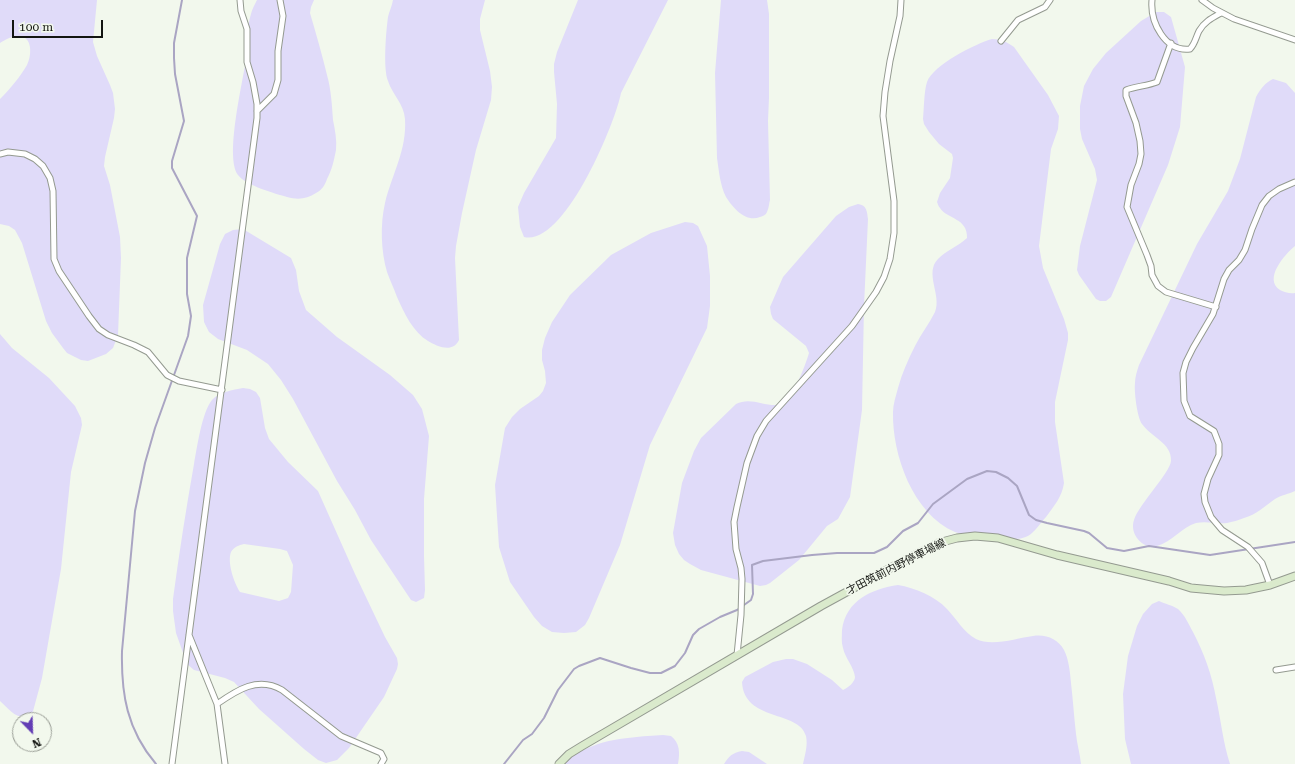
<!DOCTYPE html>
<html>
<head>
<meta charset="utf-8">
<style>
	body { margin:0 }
	#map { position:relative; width:1295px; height:764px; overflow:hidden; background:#f2f8ed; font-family:"Roboto Serif",serif }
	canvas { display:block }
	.north { position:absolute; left:12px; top:712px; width:40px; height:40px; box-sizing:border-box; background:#f2f8ed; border:1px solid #999d95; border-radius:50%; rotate:157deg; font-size:11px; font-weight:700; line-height:16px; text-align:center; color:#131511 }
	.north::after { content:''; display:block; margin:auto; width:14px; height:18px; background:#633db5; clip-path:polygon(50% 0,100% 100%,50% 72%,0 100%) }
	.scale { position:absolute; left:12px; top:20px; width:91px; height:18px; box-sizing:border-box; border:2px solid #131511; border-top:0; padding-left:5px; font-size:12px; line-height:14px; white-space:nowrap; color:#131511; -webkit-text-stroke:3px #f2f8ed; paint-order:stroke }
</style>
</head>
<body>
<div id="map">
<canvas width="1295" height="764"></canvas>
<div class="north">N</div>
<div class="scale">100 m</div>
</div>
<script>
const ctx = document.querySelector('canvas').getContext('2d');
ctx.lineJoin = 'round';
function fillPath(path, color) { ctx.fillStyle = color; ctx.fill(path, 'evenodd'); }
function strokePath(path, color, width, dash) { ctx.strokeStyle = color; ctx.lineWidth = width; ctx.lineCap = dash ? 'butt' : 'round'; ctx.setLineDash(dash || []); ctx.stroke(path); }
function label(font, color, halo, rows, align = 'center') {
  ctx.font = font + ' "Roboto Serif","Noto Sans JP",serif'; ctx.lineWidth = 3.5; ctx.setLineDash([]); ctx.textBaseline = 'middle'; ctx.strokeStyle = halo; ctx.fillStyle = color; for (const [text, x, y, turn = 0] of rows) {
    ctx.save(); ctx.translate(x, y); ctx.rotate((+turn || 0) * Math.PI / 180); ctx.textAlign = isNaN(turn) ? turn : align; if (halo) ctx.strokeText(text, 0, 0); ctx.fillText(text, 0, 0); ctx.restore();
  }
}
fillPath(new Path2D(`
	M0,0H97L93,42L97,56L110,85L113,93L115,109L114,118L105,157L104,166L110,185L120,237L121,258L118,335L113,348L106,354L88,361L81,360L67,353L63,348L52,333L46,321L22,243L15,230L9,226L0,224V99C10,89 20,77 27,65C32,55 33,35 17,36C11,36 5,40 0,43Z
	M257,0H314L311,7L310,13C316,34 322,54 327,75C331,89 332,105 333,120C335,130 337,140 336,150C334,160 332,170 327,179C325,185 322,190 316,193C307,199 298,200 287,197C276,194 245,185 238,175C224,156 244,78 247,53C248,40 247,26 251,14C252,9 255,4 257,0Z
	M393,0H485L480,19V30L490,71L492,87L491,100L476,150L462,213L456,246L455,258L459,340C453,353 438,347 428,341C413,332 404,313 397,297C394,289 390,280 387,272C381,251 380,225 385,203C392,174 407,150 405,119C404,104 392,94 388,81C383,68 386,32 388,17C389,12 392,6 393,0Z
	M578,0H668L621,93C615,124 564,247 524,237L520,227L518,207L524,193L556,138L557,104L554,72V64L557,52Z
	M721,0H767L769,14V98L768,121L770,200C769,203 769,208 767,212C766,215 763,216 760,217C746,223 733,208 726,197C720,185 719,171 717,158L715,73Z
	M1156,12H1164L1171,17L1185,67L1180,127L1168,165L1111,297L1106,301H1100L1096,299L1079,275L1077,270L1080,246L1097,180L1095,169L1082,139L1080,129V106L1084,86L1093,69L1106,53L1141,21Z
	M992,39C1001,39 1007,42 1014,47L1048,95L1059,116L1058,129L1051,149L1039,246L1043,268L1064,319L1068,333V340L1055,402V422L1064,483C1062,497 1054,506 1046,517C1041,522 1037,529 1032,533C1021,543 1004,538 991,537C980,536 966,536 955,532C913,514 892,455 893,412C893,404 896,396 898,388C902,373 908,360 915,346C921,334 929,324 935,312C942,295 924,273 938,259C945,251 959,246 967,238C968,218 947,219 940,208C938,206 938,204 937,202L940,193L950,178L953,158L952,154L939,144L929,132L924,124L923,119C924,109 924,91 927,82C933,65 975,44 992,39Z
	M1273,79L1286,83L1295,93V246C1285,254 1263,279 1280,290C1284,292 1290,294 1295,293V491C1289,494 1281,495 1275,499C1265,506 1256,515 1244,518C1239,520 1232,522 1227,523C1217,524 1206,521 1196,523C1182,527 1172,542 1157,546C1143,550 1129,534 1134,520C1139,504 1170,473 1171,461C1172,443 1151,437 1142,424C1137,417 1134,391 1135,383C1135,377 1137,371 1139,365L1197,244L1228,191L1240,159L1256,97C1261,88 1265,83 1273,79Z
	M858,204C867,205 867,212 868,219L864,306L862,410L850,497L838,519L827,526L799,560L770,583L766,585L760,586L701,570L690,564L684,560L679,554L675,545L673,533L682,483L694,451L701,438L736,404C749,397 762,405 775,405C792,404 805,366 809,353L806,346L773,319L771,314L770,307L783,277L836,216L849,207Z
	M685,222L693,223L698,226L707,246L710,276V306L707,328L650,445L620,545L589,618L585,625L576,632L564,633L552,632L542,626L534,617L510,582L499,547L495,485L505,428L512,417L520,409L539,396L543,391L546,383L545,371L542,360V350L545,338L552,322L570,295L611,255L651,233Z
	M243,229L291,258L296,270L299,291L306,310L337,337L390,375L413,395L422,409L429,436L424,499V556L425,590L424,598L416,602L411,600L371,540L355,510L337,481L293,399L281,380L268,364L247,350L218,339L209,332L204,322L203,305L220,244L225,234L233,230Z
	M0,334L12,348L49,378L75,406L81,418L82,425L71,472L61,569L42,678L32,715C18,722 10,710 0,701Z
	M243,388L250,389L256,392L260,398L265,428L269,439L288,462L318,491L355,574L385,637L397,658L398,664L397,669L384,697L349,748L337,760L326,763L318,760L304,749L259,709L234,682L225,678L194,670L187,664L176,633L173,611V599C179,554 186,509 194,464C197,448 202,412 212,400C219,392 233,390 243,388ZM244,544L280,549L287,551L293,565L291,592L288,598L279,601L240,592C234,583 227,562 231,552C234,547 239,545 244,544Z
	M898,585C915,588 935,596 947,609C956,618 964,633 976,639C992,647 1017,638 1033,636C1046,634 1058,639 1064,650C1069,660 1070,672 1071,683C1073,700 1074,717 1076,734C1077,744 1080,754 1081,764H803C805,755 808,745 806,736C799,710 744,722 742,682L745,677L773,662L786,659H793L807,664L832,680L843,690C848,688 855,682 855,677C854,667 845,658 843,648C841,642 842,636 842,630C846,600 872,589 898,585Z
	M1159,601C1165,604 1172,605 1178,609C1185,615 1189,625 1193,632C1204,653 1212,675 1216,698C1221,720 1223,743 1230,764H1131L1125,739L1123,694L1128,656L1137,626L1143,614L1152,604Z
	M663,735L671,736C680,743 680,753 678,764H558C571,756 584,749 598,744C615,738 645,736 663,735Z
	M742,751L749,752L767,764H724C729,756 732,753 742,751Z`), '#e0dbf9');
strokePath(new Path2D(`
	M156,764C127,730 121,694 122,651L135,511L145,463L155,428L188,336L191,316L187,294V258L197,216L172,168V161L184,121L175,74L174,58V43L182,0
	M504,764L523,740L532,734L544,718L558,690L574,669L579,666L600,658L631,668L650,673H661L675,666L685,653L693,635L699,629L720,617L737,610L751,600L753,594L752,565L763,561L812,555L837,553H874L887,547L903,531L918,523L933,504L967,479L987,471L996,472L1008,478L1017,486L1029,515L1036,520L1047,523L1084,531L1089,533L1107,548L1124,551L1149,546L1210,555L1295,542`), '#aaa5c3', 2);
const street = new Path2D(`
	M1152,0C1150,22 1165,52 1190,49C1195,44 1196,37 1199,31C1204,22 1212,18 1221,13
	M1202,0L1213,8L1234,19L1295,40
	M1001,41L1018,20L1045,7L1050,0
	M1171,43L1157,82C1147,86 1137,86 1126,90V96L1136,123L1140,141L1141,154L1139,164L1131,185L1127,207L1147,255L1151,266L1152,275L1158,286L1166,292L1216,307
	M257,111L274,94L278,80V51L283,16L280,0
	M0,154L8,152L25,154L35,159L43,166L50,178L53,191L54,259L59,271L89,316L99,329L108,335L134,345L148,352L167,375L179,381L222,390
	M1270,585L1262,563L1248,547L1222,530L1211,517L1205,502L1204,494L1208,479L1219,455V444L1214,431L1190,416L1184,401L1183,373L1186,362L1193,348L1213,314L1224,279L1229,270L1239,260L1245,250L1252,229L1262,205L1269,196L1279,189L1295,182
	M189,635L217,704L225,764
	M737,655L741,615L742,579L741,568L736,549L734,522L737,507L747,463L757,436L766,421L852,326L876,292L884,277L890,259L894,233V201L883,116L885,92L890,61L900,16L901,0
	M1276,670L1295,667
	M217,704C237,690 258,676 282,690L341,736L381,753L384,759L381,764
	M172,764L257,118V104L253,82L247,62V29L241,11L240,0`);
const secondary = new Path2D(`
	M559,764L569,754L582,746L821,606L896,565L938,543L957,538L975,536L998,538L1057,555L1169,581L1191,588L1224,591L1246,590L1270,585L1295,576`);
strokePath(street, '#949a90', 7);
strokePath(secondary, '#949a90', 9);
strokePath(street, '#fff', 5);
strokePath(secondary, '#daeacc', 7);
label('11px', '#131511', '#f2f8ed', [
	["才田筑前内野停車場線",896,567,-27]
]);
</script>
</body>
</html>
